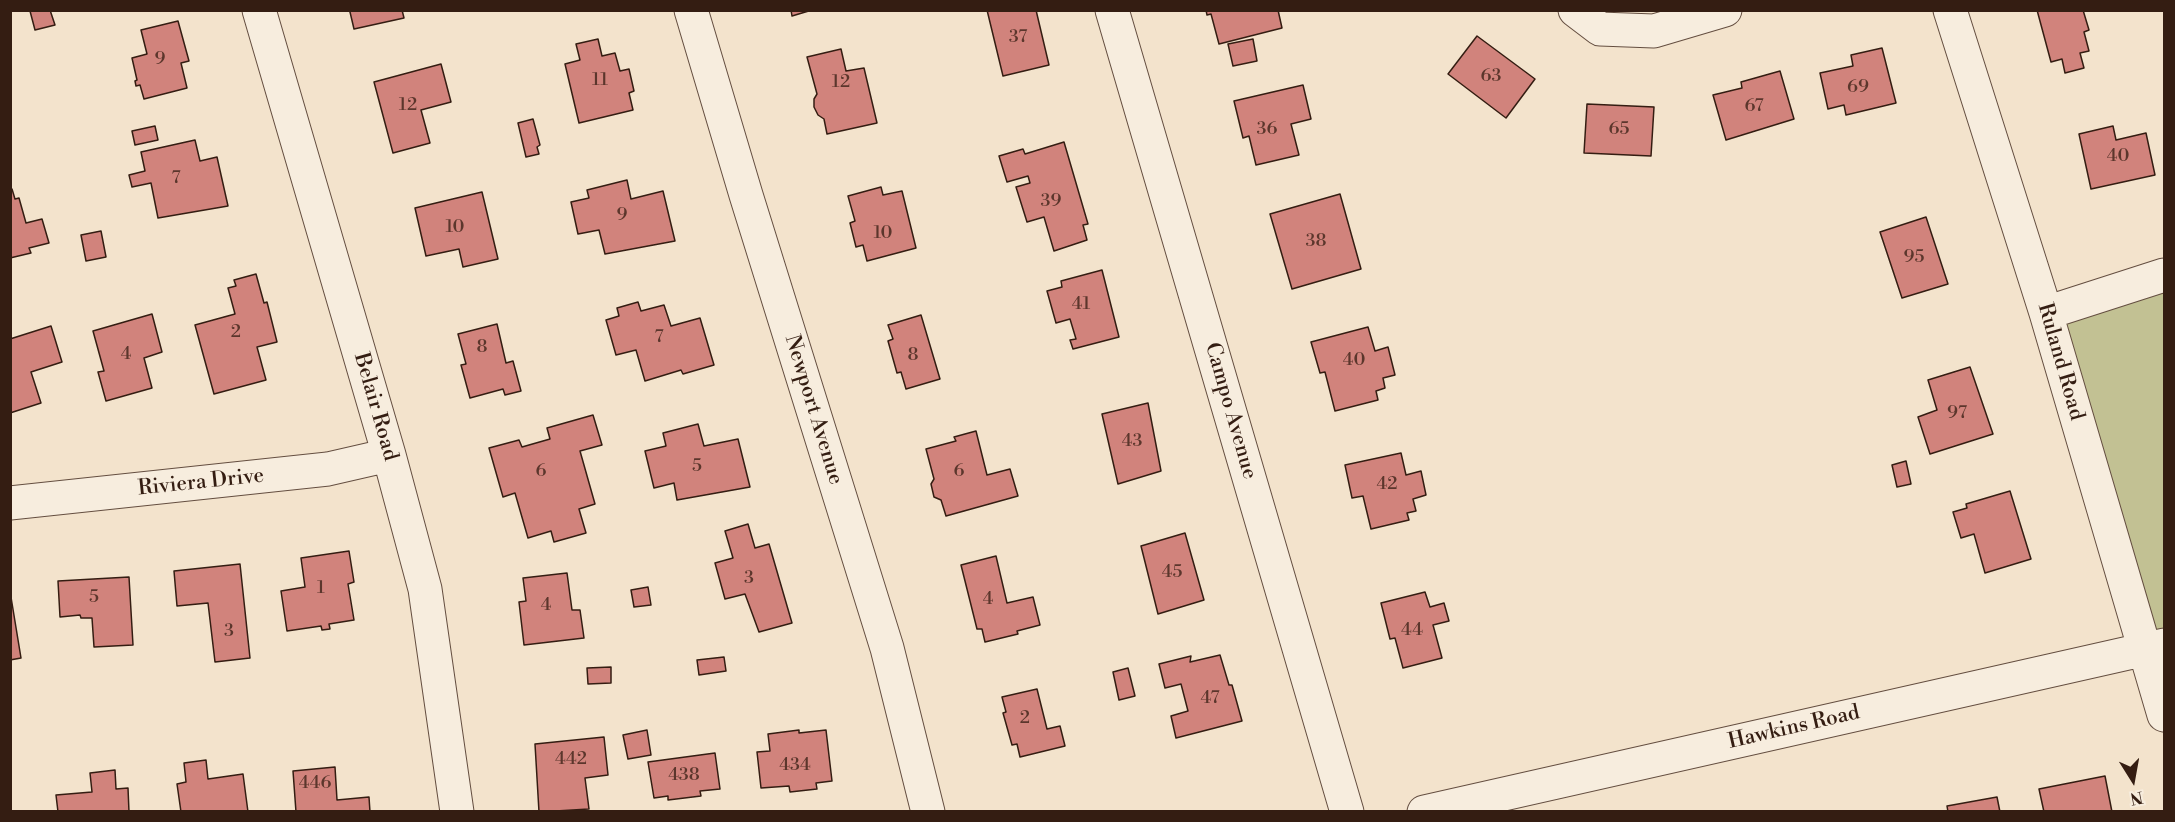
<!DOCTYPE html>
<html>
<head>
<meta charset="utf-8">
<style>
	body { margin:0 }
	#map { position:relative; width:2175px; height:822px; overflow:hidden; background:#f3e3cc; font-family:"Libre Bodoni",serif }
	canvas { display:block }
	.frame { position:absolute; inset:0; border:12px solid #341d12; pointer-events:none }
	.north { position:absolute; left:2103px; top:750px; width:60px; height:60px; -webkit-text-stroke:4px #f7edde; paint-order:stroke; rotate:169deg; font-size:16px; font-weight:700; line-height:24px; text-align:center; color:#341d12 }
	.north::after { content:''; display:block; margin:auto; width:21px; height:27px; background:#341d12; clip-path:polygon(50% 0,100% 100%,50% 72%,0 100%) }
</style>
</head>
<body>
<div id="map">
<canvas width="2175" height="822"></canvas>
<div class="frame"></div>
<div class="north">N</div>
</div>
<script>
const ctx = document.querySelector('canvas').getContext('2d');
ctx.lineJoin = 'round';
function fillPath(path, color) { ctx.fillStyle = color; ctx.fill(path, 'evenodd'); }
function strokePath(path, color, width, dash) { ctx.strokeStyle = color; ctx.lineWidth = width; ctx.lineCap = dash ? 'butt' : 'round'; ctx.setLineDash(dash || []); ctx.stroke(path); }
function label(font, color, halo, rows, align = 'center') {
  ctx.font = font + ' "Libre Bodoni",serif'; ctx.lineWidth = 4.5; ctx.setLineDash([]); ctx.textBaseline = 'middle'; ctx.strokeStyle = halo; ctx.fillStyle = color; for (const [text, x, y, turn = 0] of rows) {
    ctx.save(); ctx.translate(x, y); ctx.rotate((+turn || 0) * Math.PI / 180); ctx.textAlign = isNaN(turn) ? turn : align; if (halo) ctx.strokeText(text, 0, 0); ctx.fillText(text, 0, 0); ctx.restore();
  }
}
fillPath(new Path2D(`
	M2164,275V645L2145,650L2046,313Z`), '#c2c193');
const building = new Path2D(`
	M33,10H50L55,25L35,30L30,11Z
	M347,10H402L404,18L354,29L350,12Z
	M791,10H812L792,16Z
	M987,10H1036L1049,65L1003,76Z
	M1206,10H1278L1282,28L1219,44L1211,14L1207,15Z
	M2037,10H2083L2089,30L2084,32L2089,51L2080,53L2084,68L2065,73L2062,59L2051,62Z
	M178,21L189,61L181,63L187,88L144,99L140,85L136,86L135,81L137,80L132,58L147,54L141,30Z
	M1477,36L1535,79L1506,118L1448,74Z
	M598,39L602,56L615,53L620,71L629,69L634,91L629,93L633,110L579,123L565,64L580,60L576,44Z
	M1253,39L1257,61L1233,66L1228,44Z
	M1882,48L1896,103L1846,115L1844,105L1828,109L1820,73L1853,66L1851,55Z
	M841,49L846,71L864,68L877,123L827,134L824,119L818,115L814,107V99L817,94L807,57Z
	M441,64L451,102L421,110L430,143L393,153L374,82Z
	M1780,71L1794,119L1726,140L1713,95L1742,88L1741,82Z
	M1303,85L1311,119L1291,124L1299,155L1256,165L1249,136L1243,138L1234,101Z
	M1587,104L1654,107L1651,156L1584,153Z
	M533,119L540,145L537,147L539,154L526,157L518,123Z
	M155,126L158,140L135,145L132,131Z
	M2113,126L2116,140L2146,133L2155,175L2091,189L2079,134Z
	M195,140L200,161L217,157L228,206L158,218L151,183L132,187L129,175L145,171L141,152Z
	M1064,142L1088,224L1083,225L1087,240L1054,251L1044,217L1027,222L1016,187L1030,183L1028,176L1007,182L999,156L1023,149L1025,154Z
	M627,180L631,199L663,191L675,241L605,254L599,230L578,234L571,202L589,198L587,190Z
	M881,187L883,195L902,191L916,248L867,261L863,245L856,247L850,223L855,221L848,196Z
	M10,189H12L15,199L19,198L26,223L42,219L49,243L29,248L31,253L10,258Z
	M482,192L498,259L463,267L459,249L426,256L415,208Z
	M1340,194L1361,269L1292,289L1270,214Z
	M1926,217L1948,284L1902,298L1880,232Z
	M101,231L106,257L86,261L81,235Z
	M1102,270L1119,337L1073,349L1070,340L1076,339L1070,319L1056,323L1047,291L1062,287L1061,281Z
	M256,274L264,303L267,302L277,342L257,347L266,380L214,394L195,325L235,314L228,288L236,286L234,280Z
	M638,302L641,311L664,305L671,326L700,318L714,365L683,374L681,370L645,381L636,350L616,355L606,320L619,316L617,308Z
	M152,314L162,352L144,358L152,388L106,401L98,372L104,371L93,331Z
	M921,315L940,379L906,389L901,372L897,373L888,341L893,339L888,325Z
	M497,324L506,363L513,361L521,391L505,395L503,389L470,398L461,365L466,364L458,334Z
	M51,326L62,362L31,372L41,403L10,413V339Z
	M1368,327L1375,351L1388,347L1395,375L1383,378L1385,388L1376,391L1378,400L1335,411L1325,372L1320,373L1311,342Z
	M1970,367L1993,434L1930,454L1918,417L1937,410L1928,380Z
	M1148,403L1161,471L1118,484L1102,414Z
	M593,415L602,445L580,451L595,504L579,509L586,533L554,542L551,531L528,538L515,493L503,497L489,448L519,440L522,447L550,439L547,428Z
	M698,424L704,446L738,439L750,487L677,500L674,483L654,488L645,451L666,446L663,433Z
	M976,431L987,475L1010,469L1018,496L946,516L941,500L934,497L931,484L934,479L926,449L956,441L954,437Z
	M1401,453L1406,475L1421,471L1426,495L1413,499L1416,511L1407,513L1409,520L1371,529L1363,496L1352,498L1345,465Z
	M1906,461L1911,484L1897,487L1892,465Z
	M2010,491L2031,559L1985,573L1974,534L1961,538L1953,512L1967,508L1966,504Z
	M748,524L755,548L769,544L792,623L759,632L745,594L725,599L715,563L733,558L725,531Z
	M1185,533L1204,600L1158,614L1141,546Z
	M349,551L354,582L348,584L354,620L329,624L330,629L322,630L321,626L287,631L281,591L305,587L301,558Z
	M996,556L1007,603L1033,597L1040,625L1017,631L1018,634L985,642L982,629H977L961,565Z
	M240,564L250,658L215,662L208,603L177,606L174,571Z
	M567,573L572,610H580L584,638L524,645L519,602L526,601L523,578Z
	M129,577L133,645L94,647L92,618H81L80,615L60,617L58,581Z
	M648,587L651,605L634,607L631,590Z
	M10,591L21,658L10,660Z
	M1425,592L1430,607L1444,603L1449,621L1433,625L1442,658L1403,668L1395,638L1390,639L1381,603Z
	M1220,655L1229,685H1232L1242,721L1176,738L1171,716L1188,711L1181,684L1165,688L1159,664L1191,656L1190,662Z
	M724,657L726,671L699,675L697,660Z
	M611,667V683L588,684L587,668Z
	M1128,668L1135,696L1119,700L1113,672Z
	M1037,689L1047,729L1060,726L1065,746L1020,757L1017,744L1012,745L1003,713L1006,712L1002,697Z
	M647,730L651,755L628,759L623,735Z
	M799,730V733L826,730L832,781L816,783L817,789L790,792L789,786L761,788L757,752L770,751L768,734Z
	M604,737L608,775L585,778L589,809L539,812L535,744Z
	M715,753L720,789L700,791L701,796L668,800V796L654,798L648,762Z
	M206,760L208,779L243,774L248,812H181L177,784L186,782L184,763Z
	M335,767L337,800L369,797L370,812H296L293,771Z
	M115,770L116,789L128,788L129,812H58L56,795L92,792L90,773Z
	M2105,776L2112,812H2044L2039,789Z
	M1997,797L2000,812H1948L1947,806Z`);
fillPath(building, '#d1837c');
strokePath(building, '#341d12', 1.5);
const minor = new Path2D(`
	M259,10L389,455L425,589L457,812
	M691,10L746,195L887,648L928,812
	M1112,10L1347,812
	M1575,10L1600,29L1654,31L1725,10
	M1950,10L2046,313L2164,715
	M2046,313L2164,275
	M10,503L328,469L389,455
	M1424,812L2164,645`);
strokePath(minor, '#644e40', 35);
strokePath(minor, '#f7edde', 33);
label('18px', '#5b362c', null, [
	["37",1018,38],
	["9",160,60],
	["63",1491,77],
	["11",600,81],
	["12",841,83],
	["69",1858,88],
	["12",408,106],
	["67",1754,107],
	["36",1267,130],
	["65",1619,130],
	["40",2118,157],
	["7",176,179],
	["39",1051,202],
	["9",622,216],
	["10",455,228],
	["10",883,234],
	["38",1316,242],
	["95",1914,258],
	["41",1081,305],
	["2",236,333],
	["7",659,338],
	["8",482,348],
	["4",126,355],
	["8",913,356],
	["40",1354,361],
	["97",1957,414],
	["43",1132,442],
	["5",697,467],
	["6",541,472],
	["6",959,472],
	["42",1387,485],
	["45",1172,573],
	["3",749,579],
	["1",321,589],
	["5",94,598],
	["4",988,600],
	["4",546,606],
	["44",1412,631],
	["3",229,632],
	["47",1210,699],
	["2",1025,719],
	["442",571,760],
	["434",795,766],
	["438",684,776],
	["446",315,784]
]);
label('21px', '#341d12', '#f7edde', [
	["Ruland Road",2060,362,74],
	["Belair Road",375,407,74],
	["Newport Avenue",813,410,73],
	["Campo Avenue",1230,411,74],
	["Riviera Drive",201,483,-6],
	["Hawkins Road",1794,728,-13]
]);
</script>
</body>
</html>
